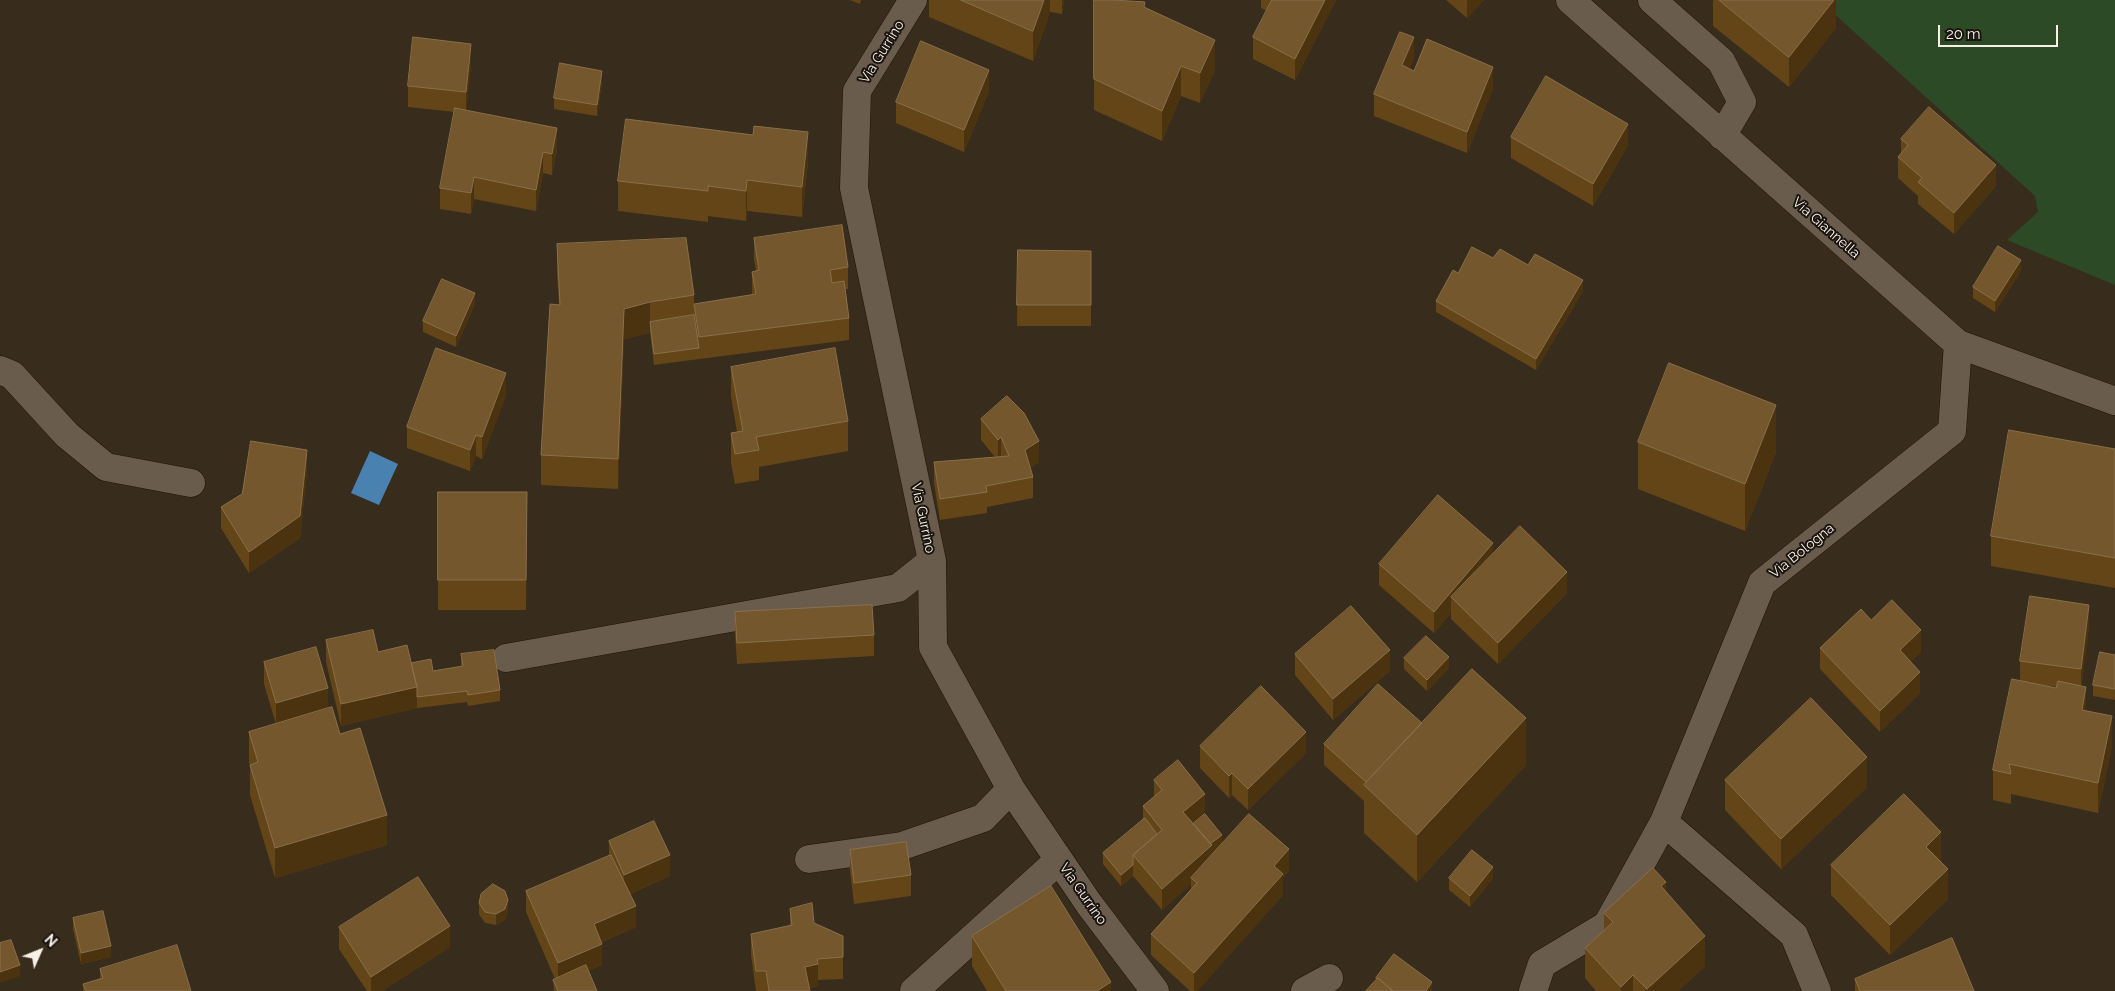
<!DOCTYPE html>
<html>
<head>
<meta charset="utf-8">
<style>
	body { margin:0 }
	#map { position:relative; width:2115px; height:991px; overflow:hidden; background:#382c1d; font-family:Raleway,sans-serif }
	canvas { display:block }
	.north { position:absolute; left:15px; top:926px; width:50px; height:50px; -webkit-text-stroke:4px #1b150f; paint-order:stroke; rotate:46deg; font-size:14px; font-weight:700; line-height:20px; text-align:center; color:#f8f0e7 }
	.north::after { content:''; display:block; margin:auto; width:18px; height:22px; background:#f8f0e7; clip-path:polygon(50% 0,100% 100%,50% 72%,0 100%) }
	.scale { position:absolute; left:1938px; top:25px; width:120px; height:22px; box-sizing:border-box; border:2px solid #f8f0e7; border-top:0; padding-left:6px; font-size:15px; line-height:18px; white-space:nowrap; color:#f8f0e7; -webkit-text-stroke:4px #1b150f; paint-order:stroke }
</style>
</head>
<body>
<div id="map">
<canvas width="2115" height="991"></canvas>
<div class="north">N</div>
<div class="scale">20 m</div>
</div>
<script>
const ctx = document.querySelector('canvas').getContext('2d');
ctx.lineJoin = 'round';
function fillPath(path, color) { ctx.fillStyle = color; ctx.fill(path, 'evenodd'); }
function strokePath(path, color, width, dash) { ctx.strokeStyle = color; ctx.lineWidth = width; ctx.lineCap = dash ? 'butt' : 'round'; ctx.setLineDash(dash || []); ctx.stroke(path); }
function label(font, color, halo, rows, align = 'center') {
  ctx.font = font + ' Raleway,sans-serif'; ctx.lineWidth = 4; ctx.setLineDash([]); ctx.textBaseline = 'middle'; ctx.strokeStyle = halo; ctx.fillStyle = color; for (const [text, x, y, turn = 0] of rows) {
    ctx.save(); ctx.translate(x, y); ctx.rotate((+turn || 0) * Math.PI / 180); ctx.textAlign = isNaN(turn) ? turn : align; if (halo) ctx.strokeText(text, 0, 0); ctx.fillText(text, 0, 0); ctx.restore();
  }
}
fillPath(new Path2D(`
	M1819,0H2115V285L2007,240L2038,212L2035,196Z`), '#2d4a26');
fillPath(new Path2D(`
	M370,451L398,464L379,505L351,493Z`), '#4982b0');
const minor = new Path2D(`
	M913,0L857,91L854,188L932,561L933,647L1011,789L1089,904L1155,991
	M1570,0L1958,344L2115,401
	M1652,0L1721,61L1742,102L1722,136
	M0,370L12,375L67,435L106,467L191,483
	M506,658L898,588L932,561
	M1664,822L1794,935L1817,991
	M809,859L902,846L983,818L1011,789
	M914,991L1059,860
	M1305,991L1329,978
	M1533,991L1542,964L1607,925L1664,822L1762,583L1952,431L1958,344`);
strokePath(minor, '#1f1406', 29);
strokePath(minor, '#6a5c4c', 28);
fillPath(new Path2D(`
	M850,0H861L860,4Z
	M929,0H1064L1062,14L1050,12L1033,61L929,17Z
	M1094,0L1145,8L1215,70L1200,103L1181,96L1162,141L1094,110Z
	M1261,0H1336L1295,80L1253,59V37L1267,11L1261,8Z
	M1446,0H1484L1467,18Z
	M1713,0H1836V28L1789,87L1713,26Z
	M1414,58L1409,69L1414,71L1493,88L1467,153L1374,116V94Z
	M471,65L466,110L557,150L552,175L543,173L536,211L474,199L471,214L440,209V188L455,112L408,107V86Z
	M602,82L597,116L554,109V98Z
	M989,91L964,152L896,123V102Z
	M1511,137L1628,145L1593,206L1511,158Z
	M1901,139L1996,186L1954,234L1918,204V196L1898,178V157L1901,153Z
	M808,163L802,217L747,211L746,221L708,216V222L618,211V181Z
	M754,238L848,267V289H845L849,318V340L699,359L654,365L650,333L624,339L618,489L541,485V455L559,305L557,274V244L694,295V304L752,295V272L756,271L754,259Z
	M1018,250L1091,251V326H1017Z
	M1493,258L1528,265L1583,291L1536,370L1436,312V301Z
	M2021,271L1995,312L1973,298V287Z
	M475,304L456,347L423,332V321Z
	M731,367L848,421V451L759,467V480L735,484L731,463V433L737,432L731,397Z
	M506,395L482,459L476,456L470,471L407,448V427Z
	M981,419L1039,462L1030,468L1033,477V498L987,507V513L940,520L934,483V462L995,457L981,440Z
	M1638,442L1776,452L1745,531L1638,489Z
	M2115,449V588L1991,566V536Z
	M307,471L300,538L249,573L221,528V507Z
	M438,492H527L526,610H438Z
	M1493,553L1567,593L1498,664L1451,619V613L1434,633L1379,585V564Z
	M735,612L874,635V656L737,664L735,633Z
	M1871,620L1921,652L1911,661L1920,693L1880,732L1820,669V648Z
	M2089,627L2081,686L2086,711L2112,746L2098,813L2011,794V804L1993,800V770L2020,681V661ZM2041,685L2057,687L2056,688Z
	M326,640L378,652L411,663L433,671L461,667V654L500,690V701L468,706L467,702L417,708L341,726L326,662Z
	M1295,654L1390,671L1333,720L1295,675Z
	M2115,655V700L2093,696V685Z
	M1404,658L1449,668L1427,691L1404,669Z
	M264,662L328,708L340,734L387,845L275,878L250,795V766L249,762V732L276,724L264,684Z
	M1422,723L1526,765L1417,882L1364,833V801L1324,765V744Z
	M1200,746L1306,753L1248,810L1232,795L1229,798L1200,768Z
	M1154,780L1205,814L1222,845L1289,871L1283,877V895L1197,991H1190L1151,955V934L1191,889V884L1162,910L1133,876L1121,886L1103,864V853L1143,820V806L1154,797Z
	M1725,780L1867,787L1781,869L1725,810Z
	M609,841L670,876L630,894L636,927L602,942V965L588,971L597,991H554L553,980L555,979L526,912V891L609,856Z
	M850,850L911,875V896L854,904L850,871Z
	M1941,862L1948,899L1890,955L1831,895V865Z
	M1449,878H1493L1470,907L1449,890Z
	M1666,892L1705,966L1678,991H1596L1585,978V948L1604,931V913Z
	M479,903L508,911L505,920L496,925L485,923L479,914Z
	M790,909L814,923L843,936V979L818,980V986L810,988V991H756L751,955V934L790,926Z
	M73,918L111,957L81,964L73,929Z
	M339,927L450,947L382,991H367L339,949Z
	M972,936L1111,991H987L972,966Z
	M100,969L191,991H83V984L100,979Z
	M1855,979L1974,991H1855Z`), '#644517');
fillPath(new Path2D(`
	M1044,0H1050V12L1033,61V31Z
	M1062,0H1064L1062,14Z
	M1325,0H1336L1295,80V59Z
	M1467,0H1484L1467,18Z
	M1834,0H1836V28L1789,87V57Z
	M1414,37V58L1402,87V65Z
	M1215,40V70L1200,103V73Z
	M471,44V65L466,114V92Z
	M1181,66V96L1162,141V111Z
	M1493,67V88L1467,153V132Z
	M989,70V91L964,152V130Z
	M602,71V82L597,116V105Z
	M1628,124V145L1593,206V184Z
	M557,128V150L552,175V154Z
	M808,132V163L802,217V187Z
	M543,152V173L536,211V190Z
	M1996,165V186L1954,234V213Z
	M474,177V199L471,214V193Z
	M747,180V211L746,221V191Z
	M2021,260V271L1995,312V301Z
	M1583,280V291L1536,370V359Z
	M475,293V304L456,347V336Z
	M650,302V333L624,339L618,489V459L624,309Z
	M506,373V395L482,459V437Z
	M1776,405V452L1745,531V484Z
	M476,435V456L470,471V450Z
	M1001,437V458L998,461V440Z
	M1039,441V462L1025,471V450Z
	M307,450V471L300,538L249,573V552Z
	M1493,543V565L1451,597V613L1434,633V612Z
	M1567,572V593L1498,664V643Z
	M2089,605V627L2081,691V669Z
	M1921,630V652L1900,672V650Z
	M1390,650V671L1333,720V699Z
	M1449,657V668L1427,691V680Z
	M1920,672V693L1880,732V711Z
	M417,687V708L341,726V704Z
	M2086,687V718L2082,710Z
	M328,688V710L276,725V703Z
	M2112,716V746L2098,813V783Z
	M1526,718V765L1417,882V835Z
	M1306,732V753L1248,810V789Z
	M1867,757V787L1781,869V839Z
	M1232,773V795L1229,798V776Z
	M1205,794V816L1189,829L1183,812Z
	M387,815V845L275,878V848Z
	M1941,832V862L1926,847Z
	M1222,835V846L1212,854V867L1191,878V884L1162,910V889L1205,848Z
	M1289,849V871L1283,877V895L1197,991H1194V973L1274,866Z
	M670,855V876L624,896V875Z
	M1133,865V876L1121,886V875Z
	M1493,867V878L1470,907V896Z
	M1948,869V899L1890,955V925Z
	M1666,882V912L1661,886Z
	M508,900V911L505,920L496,925V914Z
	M636,906V927L594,945V924Z
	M450,926V947L382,991H371V977Z
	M1705,936V966L1678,991H1647V989Z
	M602,944V965L558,985V963Z
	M111,946V957L81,964V953Z
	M818,964V986L805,989V967Z
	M20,965V976L0,983V972Z
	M1633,975V991H1621V987Z
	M1111,982V991H1097Z
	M1432,982V991H1426Z`), '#4c3310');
const building = new Path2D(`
	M961,0H1044L1033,31Z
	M1094,0H1114L1145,2L1144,7L1215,40L1200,73L1181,66L1162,111L1094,79Z
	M1272,0H1325L1295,59L1253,37Z
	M1719,0H1834L1789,57Z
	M1400,32L1414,37L1402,65L1414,71L1427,39L1493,67L1467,132L1374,94Z
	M413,37L471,44L466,92L408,86Z
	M921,41L989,70L964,130L896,102Z
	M560,63L602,71L597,105L554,98Z
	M1546,76L1628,124L1593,184L1511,137Z
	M1929,107L1996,165L1954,213L1918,182L1922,178L1898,157L1908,145L1901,139Z
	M455,108L557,128L552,154L543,152L536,190L474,177L471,193L440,188Z
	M626,119L753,135L754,126L808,132L802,187L747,180L746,191L708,186V191L618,181Z
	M842,225L848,267L830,270L832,283L844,281L849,318L699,337L694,304L756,294L752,272L759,270L754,238Z
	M686,238L694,295L650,302L624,309L618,459L541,455L550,304L560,305L557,244Z
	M1998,246L2021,260L1995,301L1973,287Z
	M1472,247L1493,258L1500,249L1528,265L1535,254L1583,280L1536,359L1436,301L1453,270L1458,273Z
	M1018,250L1091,251V305H1017Z
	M442,279L475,293L456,336L423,321Z
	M694,315L699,348L654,354L650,322Z
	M436,348L506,373L482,437L476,435L470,450L407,427Z
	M835,348L848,421L756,437L759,450L735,454L731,433L743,431L731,367Z
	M1669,363L1776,405L1745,484L1638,442Z
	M1007,396L1024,413L1039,441L1025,450L1033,477L986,486L987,492L940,499L934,462L1009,456L1001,437L998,440L981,419Z
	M2009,430L2115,449V558L1991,536Z
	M251,441L307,450L300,516L249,552L221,507L242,494Z
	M438,492H527L526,580H438Z
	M1438,495L1493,543L1434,612L1379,564Z
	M1520,526L1567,572L1498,643L1451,597Z
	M2030,596L2089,605L2081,669L2020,661Z
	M1892,600L1921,630L1900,650L1920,672L1880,711L1820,648L1861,609L1871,620Z
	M872,605L874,635L737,643L735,612Z
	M1351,606L1390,650L1333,699L1295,654Z
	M373,630L378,652L407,645L417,687L341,704L326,640Z
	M1426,636L1449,657L1427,680L1404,658Z
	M316,647L328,688L276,703L264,662Z
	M494,650L500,690L468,695L467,691L417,697V687L411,663L431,659L433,671L463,666L461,654Z
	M2100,652L2115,655V689L2093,685Z
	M1472,669L1526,718L1417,835L1364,785Z
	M2012,679L2056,688L2058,681L2086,687L2082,710L2112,716L2098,783L2009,764L2011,774L1993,770Z
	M1378,684L1422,723L1366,782L1324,744Z
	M1261,686L1306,732L1248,789L1232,773L1229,776L1200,746Z
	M1811,698L1867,757L1781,839L1725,780Z
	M332,707L340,734L360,728L387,815L275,848L250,765L258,762L249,732Z
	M1178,760L1205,794L1183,812L1212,845L1162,889L1133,855L1162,830L1143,806L1162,790L1154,780Z
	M1904,794L1941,832L1926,847L1948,869L1890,925L1831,865Z
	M1205,814L1222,835L1210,844L1193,824Z
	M1249,814L1289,849L1274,866L1283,874L1194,973L1151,934L1197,883L1191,878Z
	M1145,818L1157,834L1133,855V865L1121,875L1103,853Z
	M654,821L670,855L624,875L609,841Z
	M906,842L911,875L854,883L850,850Z
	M1472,850L1493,867L1470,896L1449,878Z
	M611,855L636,906L594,924L602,944L558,963L526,891Z
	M1653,868L1666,882L1661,886L1705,936L1647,989L1633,975L1621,987L1585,948L1613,922L1604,913Z
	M418,877L450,926L371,977L339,927Z
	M493,884L505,891L508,900L505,909L496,914L485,912L479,903L481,894Z
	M1051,886L1111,982L1097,991H1006L972,936Z
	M812,903L814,923L843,936V957L817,959L818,964L805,967L810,991H769L766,971H756L751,934L792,925L790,909Z
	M103,911L111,946L81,953L73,918Z
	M1952,938L1974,991H1860L1855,979Z
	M11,940L20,965L0,972V943Z
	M177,945L191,991H86L83,984L103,978L100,969Z
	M1394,954L1432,982L1426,991H1393L1378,978L1377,979L1376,978Z
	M586,965L597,991H558L553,980Z
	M1378,978L1393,991H1366Z`);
fillPath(building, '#74572d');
strokePath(building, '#896f4a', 1);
label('14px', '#f8f0e7', '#1b150f', [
	["Via Gurrino",882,52,-58],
	["Via Giannella",1826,228,41],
	["Via Gurrino",923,518,78],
	["Via Bologna",1802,551,-39],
	["Via Gurrino",1083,894,55]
]);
</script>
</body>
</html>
